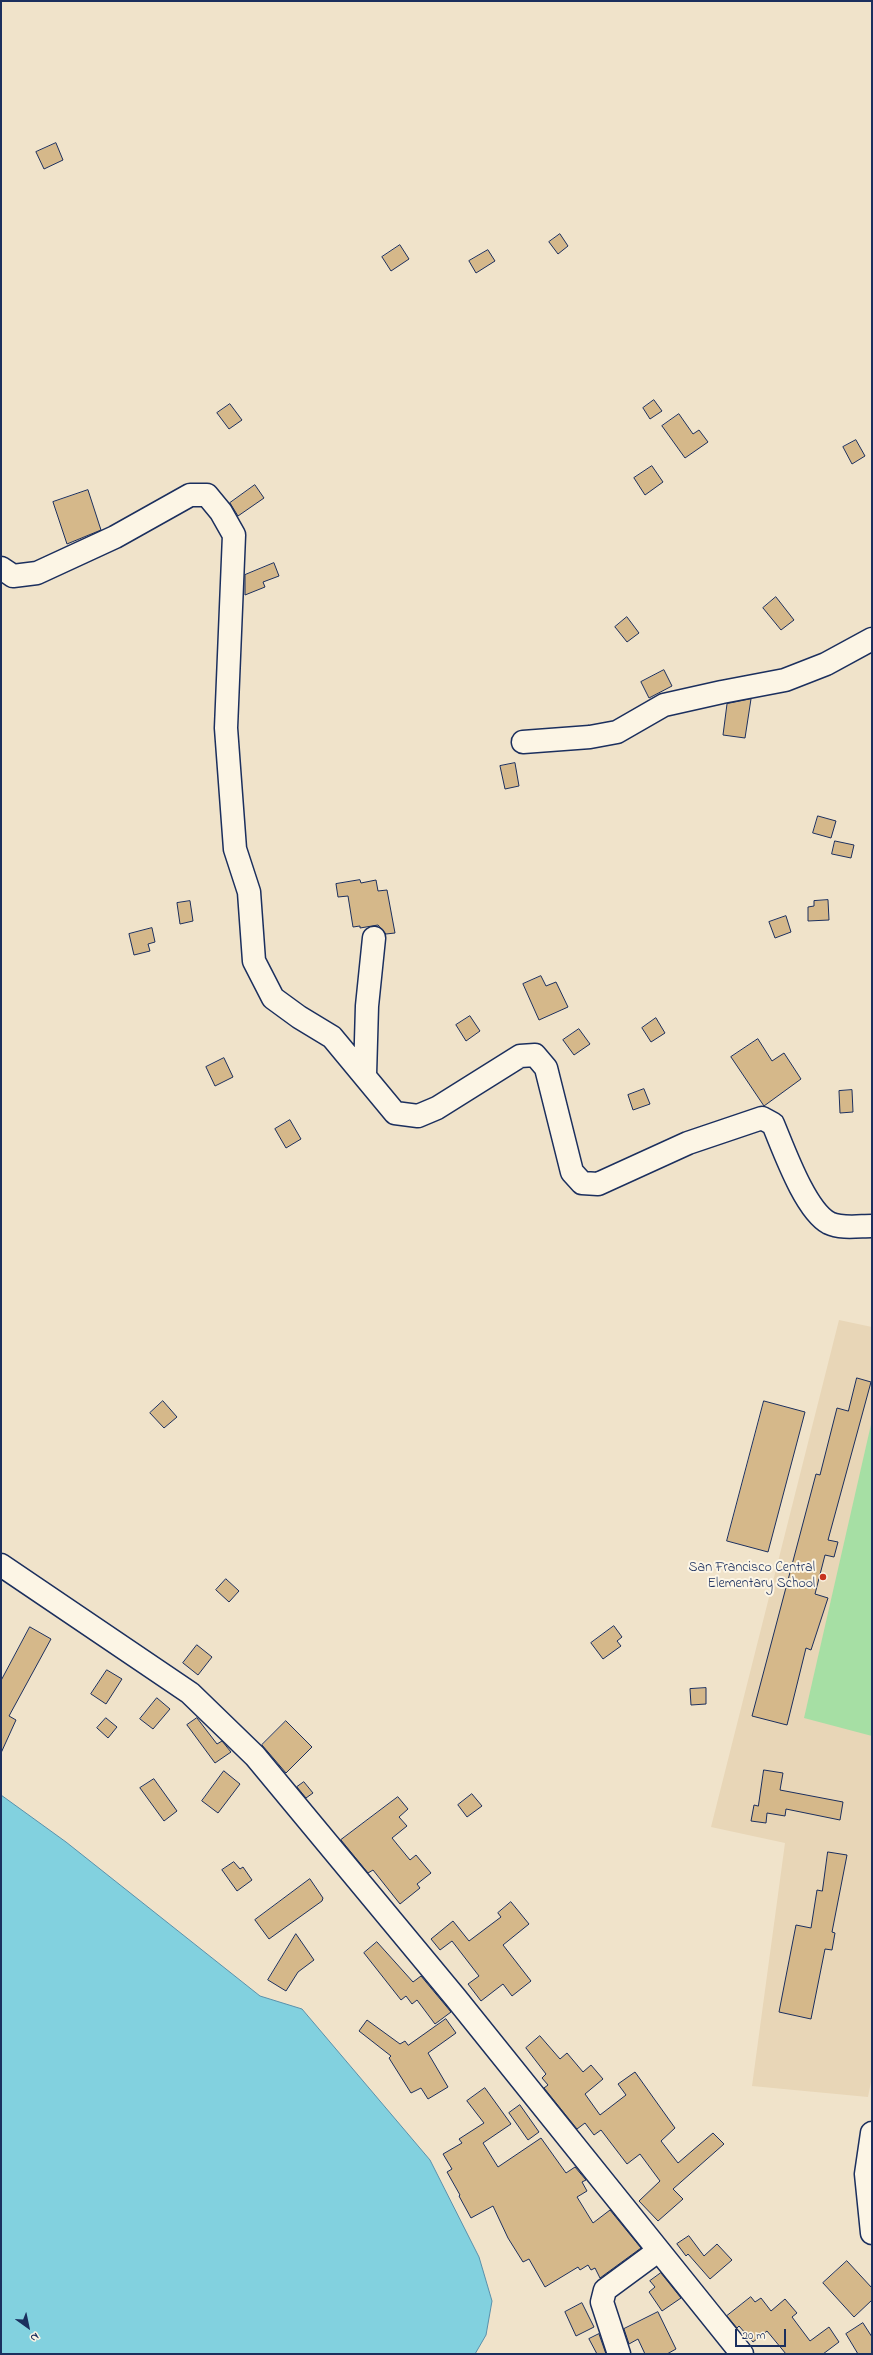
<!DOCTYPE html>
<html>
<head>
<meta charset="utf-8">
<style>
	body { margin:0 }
	#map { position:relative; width:873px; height:2355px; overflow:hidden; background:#f0e3ca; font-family:"Indie Flower",sans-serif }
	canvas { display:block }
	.frame { position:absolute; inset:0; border:2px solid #1b2f5e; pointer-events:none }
	.north { position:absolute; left:8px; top:2307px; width:40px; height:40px; -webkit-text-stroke:3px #fcf5e5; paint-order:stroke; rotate:147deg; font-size:11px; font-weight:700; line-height:16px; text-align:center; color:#1b2f5e }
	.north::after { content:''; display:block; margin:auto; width:14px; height:18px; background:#1b2f5e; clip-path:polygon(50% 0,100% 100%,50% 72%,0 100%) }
	.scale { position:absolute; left:735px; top:2329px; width:51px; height:18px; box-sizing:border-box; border:2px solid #1b2f5e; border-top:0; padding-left:5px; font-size:12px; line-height:14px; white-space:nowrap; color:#1b2f5e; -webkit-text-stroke:3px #fcf5e5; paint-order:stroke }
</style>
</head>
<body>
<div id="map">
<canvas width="873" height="2355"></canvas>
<div class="frame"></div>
<div class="north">N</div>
<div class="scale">20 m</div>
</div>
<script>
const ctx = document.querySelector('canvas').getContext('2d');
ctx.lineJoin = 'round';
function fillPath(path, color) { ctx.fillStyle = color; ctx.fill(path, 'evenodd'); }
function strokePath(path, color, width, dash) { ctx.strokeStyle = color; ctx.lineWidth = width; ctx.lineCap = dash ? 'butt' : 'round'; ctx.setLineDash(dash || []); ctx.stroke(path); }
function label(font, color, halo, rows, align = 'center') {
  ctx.font = font + ' "Indie Flower",sans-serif'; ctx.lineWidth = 4; ctx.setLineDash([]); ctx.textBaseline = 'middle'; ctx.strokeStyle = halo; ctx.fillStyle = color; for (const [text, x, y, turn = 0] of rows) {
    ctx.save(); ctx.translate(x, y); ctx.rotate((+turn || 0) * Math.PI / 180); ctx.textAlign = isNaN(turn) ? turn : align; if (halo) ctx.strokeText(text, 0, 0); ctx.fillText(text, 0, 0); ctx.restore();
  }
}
fillPath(new Path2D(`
	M839,1320L872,1327V2077L868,2097L752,2086L785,1843L711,1827Z`), '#e8d6b7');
fillPath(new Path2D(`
	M872,1420V1736L804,1718Z`), '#a6dfa4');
const water = new Path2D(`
	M1,1795L66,1842L260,1996L302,2009L430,2160L479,2257L492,2301L486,2335L475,2354H1Z`);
fillPath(water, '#82d1df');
strokePath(water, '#5990ab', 1);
const building = new Path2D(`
	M56,143L63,160L44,169L36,152Z
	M560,234L568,246L558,254L549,242Z
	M400,245L409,259L391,271L382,257Z
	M488,250L495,261L476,273L469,261Z
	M654,400L662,411L650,419L643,408Z
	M230,404L242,420L229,429L217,413Z
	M679,414L693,434L699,430L708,442L685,458L662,426Z
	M856,440L865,456L852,464L843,447Z
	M652,466L663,482L645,495L634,478Z
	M255,485L264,498L238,516L230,503Z
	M88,490L101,530L67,544L53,502Z
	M274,563L279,576L263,582L265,587L245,595V575Z
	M776,597L794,620L781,630L763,608Z
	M627,617L639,633L627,642L615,627Z
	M664,670L672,686L649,698L641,682Z
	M751,699L745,738L723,735L727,704Z
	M515,763L519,786L505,789L500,766Z
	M818,816L836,821L831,838L813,833Z
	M835,841L854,845L851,858L832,854Z
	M360,880L361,883L376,880L378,891L387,890L395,933L386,934L378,925L360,928V926L353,927L348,896L338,897L336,884Z
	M828,900L829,920L808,921V907L814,906V901Z
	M190,901L193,921L180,924L177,903Z
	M786,916L791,932L775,938L769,922Z
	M152,928L155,942L148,944L150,951L134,955L129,934Z
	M541,976L546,986L556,982L568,1007L539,1020L523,984Z
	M470,1016L480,1031L466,1041L456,1025Z
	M656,1018L665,1033L651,1042L642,1028Z
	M579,1029L590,1044L574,1055L563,1040Z
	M758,1039L772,1061L784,1053L801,1079L764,1106L731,1057Z
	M224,1058L233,1077L215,1086L206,1067Z
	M644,1089L650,1104L633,1110L628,1095Z
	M852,1090L853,1112L840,1113L839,1091Z
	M290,1120L301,1139L286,1148L275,1129Z
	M857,1378L871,1382L828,1540L838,1542L834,1557L825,1555L815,1594L828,1598L811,1650L806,1648L787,1725L752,1716L816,1474L820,1475L837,1408L848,1411Z
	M163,1401L177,1417L164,1428L150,1413Z
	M764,1401L805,1412L768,1552L727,1541Z
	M226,1579L239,1591L229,1602L216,1590Z
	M614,1626L622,1637L617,1641L621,1646L603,1659L591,1643Z
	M30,1627L51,1639L9,1716L16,1720L1,1753V1681Z
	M197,1645L212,1657L198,1675L183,1663Z
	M107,1670L122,1679L106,1704L91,1694Z
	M706,1688V1704L691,1705L690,1689Z
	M157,1698L170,1709L153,1729L140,1719Z
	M106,1718L117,1727L108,1738L97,1728Z
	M197,1718L217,1744L222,1741L231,1752L215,1763L187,1725Z
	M286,1721L312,1747L286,1773L262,1745Z
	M764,1770L783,1773L780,1790L843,1802L840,1820L786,1809L785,1816L767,1813L766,1823L751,1821L754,1805L758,1806Z
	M224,1771L240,1784L218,1813L202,1801Z
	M154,1779L177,1811L164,1821L140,1788Z
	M304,1782L313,1793L306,1798L297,1787Z
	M472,1794L482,1806L467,1817L458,1805Z
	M398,1797L408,1809L399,1817L407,1826L392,1838L410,1860L416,1855L431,1873L417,1884L420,1888L400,1904L373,1870L368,1873L341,1840Z
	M828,1852L847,1855L832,1932L835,1933L832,1950L825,1949L811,2019L779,2012L796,1925L811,1928L817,1890L822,1891Z
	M234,1862L240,1869L243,1867L252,1880L237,1891L222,1870Z
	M310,1879L323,1898L322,1901L269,1939L255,1920Z
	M511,1902L529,1924L503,1945L531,1981L512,1996L503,1984L481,2001L468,1984L479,1976L452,1941L440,1950L431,1939L453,1921L469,1941L501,1917L498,1913Z
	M296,1934L314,1960L298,1972L286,1991L268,1980Z
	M377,1942L413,1982L421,1976L451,2012L435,2024L417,2000L412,2004L406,1996L401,2000L364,1953Z
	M446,2019L456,2033L428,2053L448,2087L428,2099L421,2088L411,2093L389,2058L391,2056L359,2031L367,2020L400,2044L405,2041L408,2045Z
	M540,2036L560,2059L567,2053L583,2072L591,2065L603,2079L585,2094L600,2115L626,2095L618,2084L635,2072L675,2128L661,2141L678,2163L713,2133L724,2144L673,2189L683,2199L658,2221L639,2201L660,2181L640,2154L627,2164L601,2130L594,2135L585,2123L577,2129L544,2088L548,2085L542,2078L546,2074L526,2048Z
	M485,2088L511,2124L483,2143L498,2167L541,2138L566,2173L575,2167L586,2180L582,2182L587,2191L577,2197L593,2223L610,2210L641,2248L600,2278L595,2268L591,2270L588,2265L580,2270L578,2267L545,2287L529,2259L523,2262L508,2238L493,2206L471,2218L459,2196L460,2195L447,2172L452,2169L443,2154L462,2143L459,2139L484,2123L467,2101Z
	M520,2105L539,2132L528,2140L509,2113Z
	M689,2236L704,2256L717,2244L732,2260L710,2279L688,2254L686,2256L677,2244Z
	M847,2261L872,2288V2300L854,2317L823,2283Z
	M661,2273L681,2298L662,2311L649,2292L655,2287L650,2281Z
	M751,2297L755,2302L761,2298L771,2311L785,2299L797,2313L792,2317L810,2341L829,2327L839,2342L823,2354H786L767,2331L753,2342L739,2326L737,2328L727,2316Z
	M582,2303L594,2327L576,2336L565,2312Z
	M658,2312L676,2349L667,2354H645L638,2339L629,2344L624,2329Z
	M863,2323L872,2337V2354H858L846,2334Z
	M599,2334L606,2354H597L589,2339Z`);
fillPath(building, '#d5b88a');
strokePath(building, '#1b2f5e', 1);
const minor = new Path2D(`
	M1,568L13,576L37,573L115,537L190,495H207L221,512L234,535L226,728L235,849L249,892L254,961L273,998L299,1017L332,1037L395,1113L418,1116L437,1108L520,1056L535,1055L546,1068L572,1172L582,1183L598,1184L688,1143L762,1118L773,1124C784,1150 805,1210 829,1223C841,1229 859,1226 872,1226
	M523,742L590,737L617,732L664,705L722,692L785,680L826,664L872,639
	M365,1075L367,1006L374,938
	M1,1565L190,1693L255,1756L455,1997L742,2354
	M619,2354L602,2302L605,2290L658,2251`);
const major = new Path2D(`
	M872,2133L866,2174L872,2233`);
strokePath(minor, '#1b2f5e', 25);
strokePath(major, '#1b2f5e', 25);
strokePath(minor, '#fcf5e5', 22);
strokePath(major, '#fcf5e5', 22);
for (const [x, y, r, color] of [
	[823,1577,4,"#c8321e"]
]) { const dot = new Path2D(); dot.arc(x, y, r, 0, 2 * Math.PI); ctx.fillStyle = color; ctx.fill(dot); strokePath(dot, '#fcf5e5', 1.5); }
label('14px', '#1b2f5e', '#fcf5e5', [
	["San Francisco Central",815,1569],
	["Elementary School",815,1585]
], 'right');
</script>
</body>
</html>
